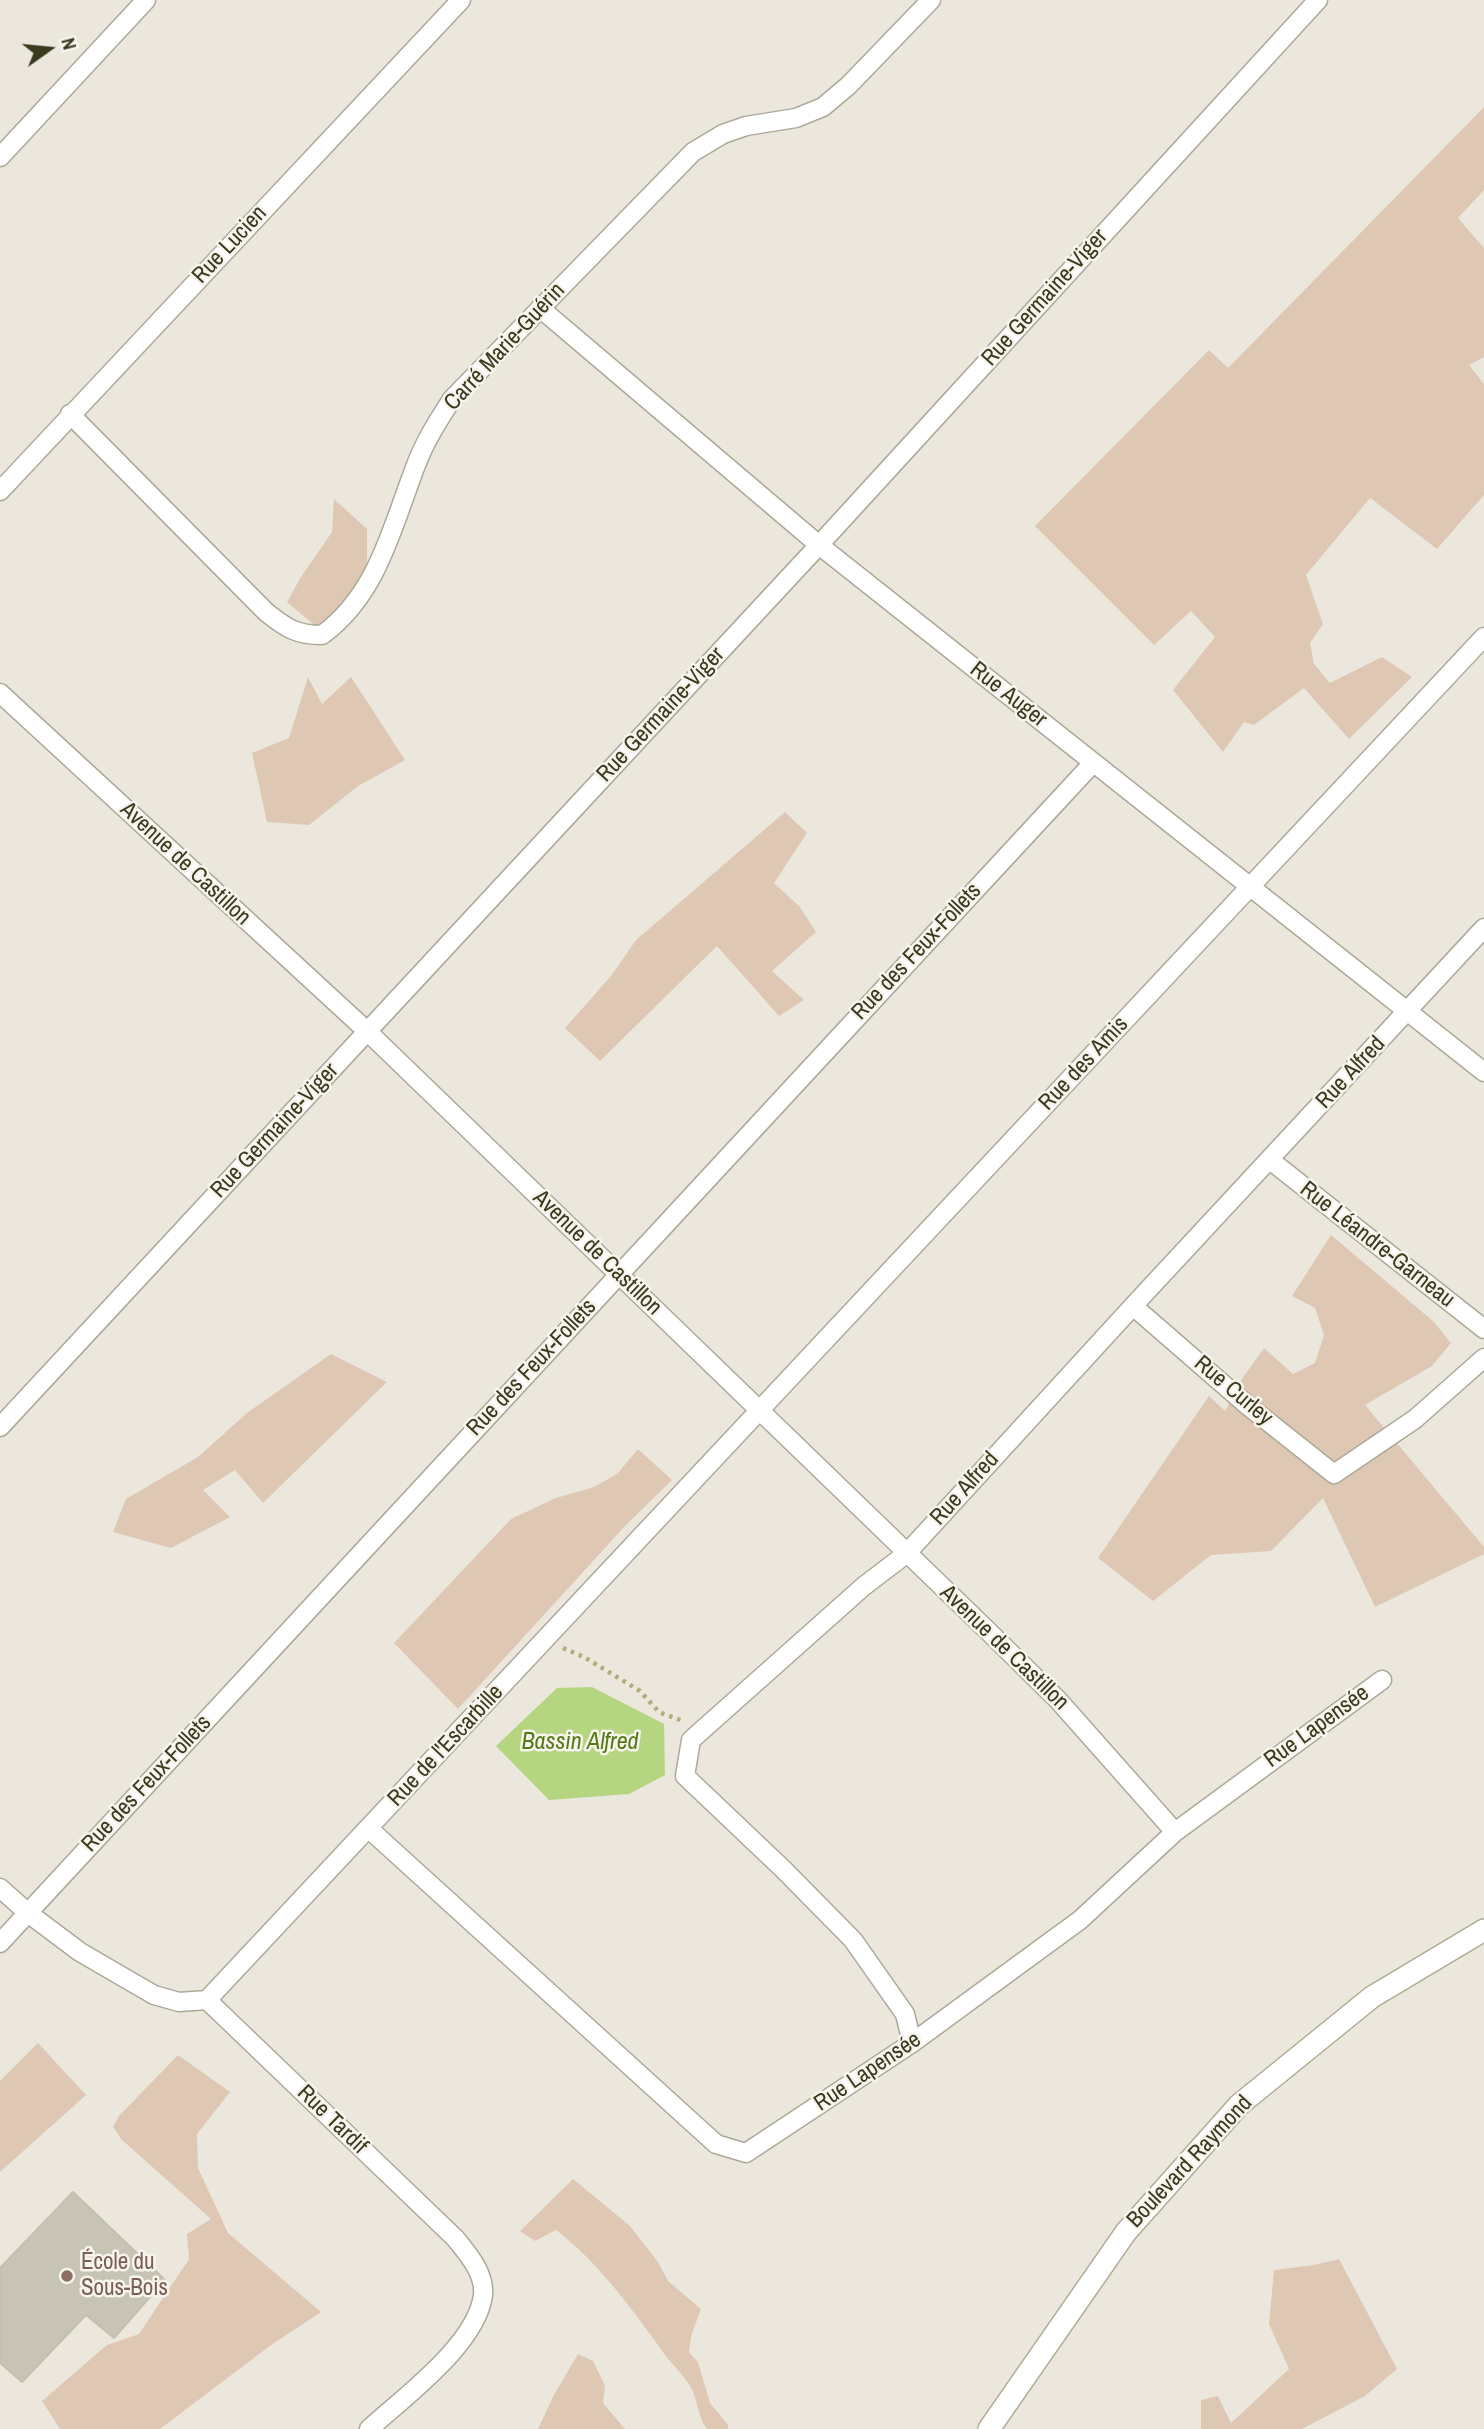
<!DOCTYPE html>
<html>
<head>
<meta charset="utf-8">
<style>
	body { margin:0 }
	#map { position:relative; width:1484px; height:2429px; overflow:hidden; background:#ebe7dd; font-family:"Archivo Narrow",sans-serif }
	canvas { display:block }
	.north { position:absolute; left:14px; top:14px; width:70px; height:70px; -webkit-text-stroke:5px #f7f4ee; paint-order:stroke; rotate:75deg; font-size:19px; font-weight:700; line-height:28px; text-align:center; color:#3b3a1e }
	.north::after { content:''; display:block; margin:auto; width:24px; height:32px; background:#3b3a1e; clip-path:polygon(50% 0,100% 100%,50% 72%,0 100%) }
</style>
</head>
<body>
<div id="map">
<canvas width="1484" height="2429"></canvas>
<div class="north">N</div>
</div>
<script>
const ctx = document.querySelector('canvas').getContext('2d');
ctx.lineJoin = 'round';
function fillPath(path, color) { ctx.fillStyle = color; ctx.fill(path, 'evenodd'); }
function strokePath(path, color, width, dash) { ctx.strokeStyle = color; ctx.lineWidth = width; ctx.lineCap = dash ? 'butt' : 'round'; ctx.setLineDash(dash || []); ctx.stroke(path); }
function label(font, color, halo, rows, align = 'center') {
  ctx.font = font + ' "Archivo Narrow",sans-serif'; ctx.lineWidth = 5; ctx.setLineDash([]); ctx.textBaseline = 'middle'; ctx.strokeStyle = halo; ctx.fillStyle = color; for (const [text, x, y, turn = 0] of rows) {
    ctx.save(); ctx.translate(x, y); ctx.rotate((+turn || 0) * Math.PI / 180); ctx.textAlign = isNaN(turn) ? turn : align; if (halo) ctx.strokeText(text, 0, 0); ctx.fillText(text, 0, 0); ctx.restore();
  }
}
fillPath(new Path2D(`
	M1484,107V190L1458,218L1484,248V357L1469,365L1484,384V495L1437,549L1370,498L1306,575L1323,624L1310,643L1314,664L1330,683L1382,657L1412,677L1349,739L1304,688L1254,725L1244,722L1223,752L1173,690L1215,637L1191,611L1154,645L1035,526L1209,350L1228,368Z
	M334,499L367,529V563L359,587L320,630L287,602L301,577L332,532Z
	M308,677L322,704L351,677L405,760L358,786L309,825L267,822L252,753L289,738Z
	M785,812L807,833L774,883L800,907L816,932L772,971L804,1000L779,1016L717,946L600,1061L565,1028L611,976L636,940Z
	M1331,1235L1433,1321L1451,1343L1432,1366L1365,1405L1484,1547V1554L1375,1607L1323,1498L1271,1551L1211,1555L1153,1601L1098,1558L1209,1396L1225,1411L1244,1376L1264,1348L1293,1374L1315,1363L1324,1335L1315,1308L1292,1296Z
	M331,1354L387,1382L263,1503L235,1470L203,1490L230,1517L171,1548L113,1532L126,1499L198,1457L247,1413Z
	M638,1449L672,1480L625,1526L458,1709L394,1643L511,1519L556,1498L594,1487L617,1474Z
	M38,2043L86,2095L0,2172V2081Z
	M178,2055L230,2092L197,2134L198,2168L228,2233L321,2312L271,2345L160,2429H60L42,2401L107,2345L139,2334L189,2259L187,2234L211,2219L122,2140L113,2127L119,2116Z
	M573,2179L630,2226L658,2262L668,2281L701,2309L691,2336L689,2352L698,2362L710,2403L728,2425V2429H707C697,2416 698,2398 689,2384C682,2374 673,2365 665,2355C633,2310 600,2264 556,2230L535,2241L520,2231Z
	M1339,2259L1397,2369L1365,2396L1302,2429H1201V2400L1218,2396L1231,2423L1289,2369L1269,2324L1274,2270L1314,2265Z
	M578,2354L593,2361L605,2386L603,2403L625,2429H538L554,2395Z`), '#dec8b4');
fillPath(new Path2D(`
	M592,1687L664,1724L665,1775L629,1794L549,1800L496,1746L557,1688Z`), '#b5d580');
const building = new Path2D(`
	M73,2192L165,2280L114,2338L86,2315L22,2382L0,2363V2268Z`);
fillPath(building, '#c8c4b5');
strokePath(building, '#c4c0af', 2);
const street = new Path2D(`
	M0,157L146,0
	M540,308L819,545L1484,1072
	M70,414L266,612C286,628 296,635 322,635C378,594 392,527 416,465C425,441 438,421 452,399L693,152L723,134L746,126L796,118L823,107L849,85L931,0
	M0,491L461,0
	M0,693L368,1032L988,1631L1058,1700L1175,1832
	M1270,1160L1484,1329
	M1133,1306L1247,1405L1334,1474L1415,1419L1484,1358
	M0,1427L819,545L1318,0
	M368,1828L716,2144L746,2153L912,2043L1080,1920L1175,1832L1382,1680
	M0,1888L28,1913L80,1952L154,1995L179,2002L207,2000L455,2238C468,2254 485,2273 483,2295C477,2344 404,2397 369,2429
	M0,1943L1093,763
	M207,2000L1484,637
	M912,2043L905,2014L853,1940L783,1869L685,1776L691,1740L864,1586L906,1554L1133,1306L1484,928`);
const secondary = new Path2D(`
	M989,2429L1126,2232L1239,2105L1372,1997L1484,1930`);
strokePath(street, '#aca998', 21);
strokePath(secondary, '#aeab93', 24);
strokePath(new Path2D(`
	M563,1648L584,1657L640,1691L659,1712L683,1721`), '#b1ac7b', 4.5, [3.5, 5]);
strokePath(street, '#fff', 18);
strokePath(secondary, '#fff', 21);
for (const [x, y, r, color] of [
	[67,2276,7,"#8d6e63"]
]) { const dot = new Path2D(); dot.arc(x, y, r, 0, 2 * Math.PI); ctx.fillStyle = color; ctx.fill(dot); strokePath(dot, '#f7f4ee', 2.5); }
label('23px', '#3b3a1e', '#f7f4ee', [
	["Rue Lucien",230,245,-47],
	["Rue Germaine-Viger",1045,298,-48],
	["Carré Marie-Guérin",505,347,-47],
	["Rue Auger",1008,695,38],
	["Rue Germaine-Viger",661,715,-47],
	["Avenue de Castillon",185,864,43],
	["Rue des Feux-Follets",917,952,-47],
	["Rue des Amis",1084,1064,-47],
	["Rue Alfred",1351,1073,-47],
	["Rue Germaine-Viger",275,1131,-47],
	["Rue Léandre-Garneau",1377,1245,38],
	["Avenue de Castillon",597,1253,44],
	["Rue des Feux-Follets",532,1368,-47],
	["Rue Curley",1233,1391,40],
	["Rue Alfred",965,1489,-48],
	["Avenue de Castillon",1004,1648,44],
	["Rue Lapensée",1317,1727,-36],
	["Rue de l'Escarbille",446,1746,-47],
	["Rue des Feux-Follets",147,1784,-47],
	["Rue Lapensée",868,2072,-34],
	["Rue Tardif",332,2120,44],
	["Boulevard Raymond",1190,2162,-47]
]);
label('23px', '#785e54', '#f7f4ee', [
	["École du",81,2263],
	["Sous-Bois",81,2289]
], 'left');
label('italic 24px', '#537b14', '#f7f4ee', [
	["Bassin Alfred",580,1743]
]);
</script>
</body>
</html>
